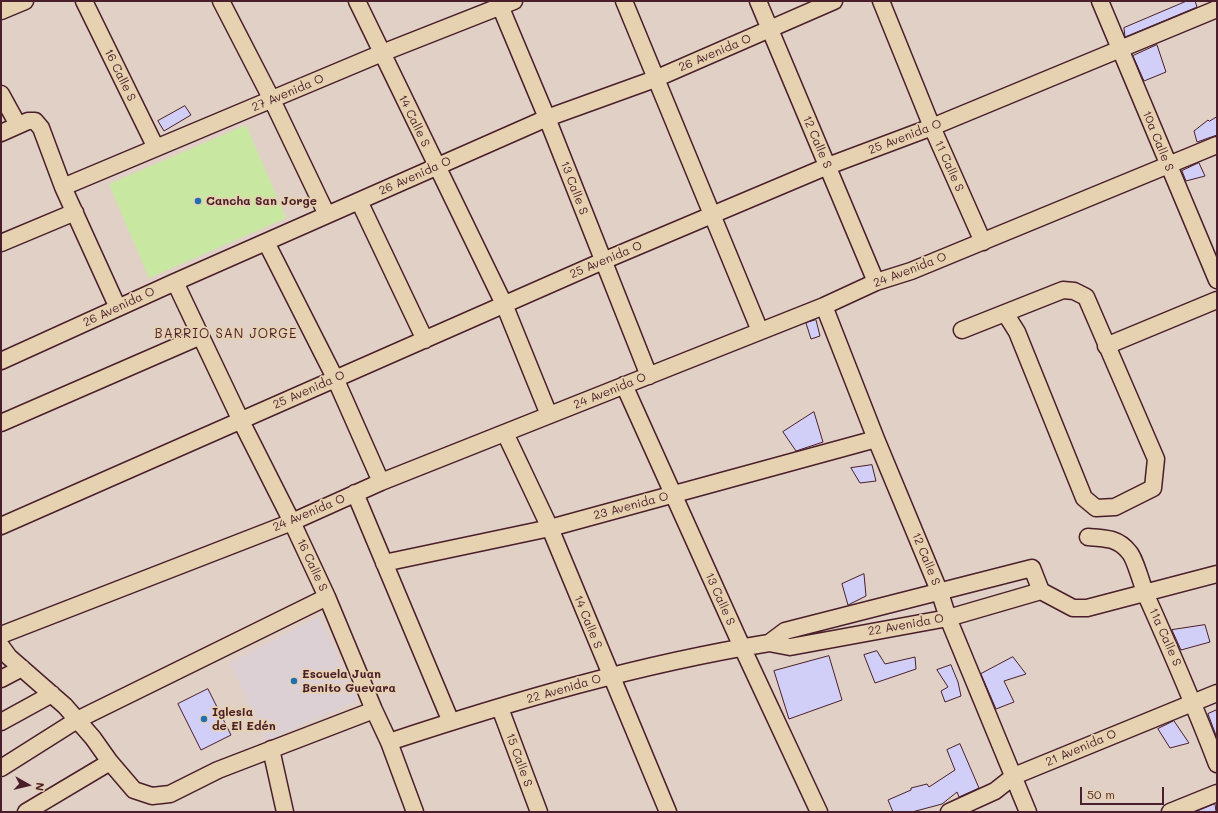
<!DOCTYPE html>
<html>
<head>
<meta charset="utf-8">
<style>
	body { margin:0 }
	#map { position:relative; width:1218px; height:813px; overflow:hidden; background:#e0d0c6; font-family:Mali,sans-serif }
	canvas { display:block }
	.frame { position:absolute; inset:0; border:2px solid #4a1f2b; pointer-events:none }
	.north { position:absolute; left:8px; top:765px; width:40px; height:40px; -webkit-text-stroke:3px #e6d1b0; paint-order:stroke; rotate:98deg; font-size:11px; font-weight:700; line-height:16px; text-align:center; color:#4a1f2b }
	.north::after { content:''; display:block; margin:auto; width:14px; height:18px; background:#4a1f2b; clip-path:polygon(50% 0,100% 100%,50% 72%,0 100%) }
	.scale { position:absolute; left:1080px; top:787px; width:84px; height:18px; box-sizing:border-box; border:2px solid #4a1f2b; border-top:0; padding-left:5px; font-size:12px; line-height:14px; white-space:nowrap; color:#4a1f2b; -webkit-text-stroke:3px #e6d1b0; paint-order:stroke }
</style>
</head>
<body>
<div id="map">
<canvas width="1218" height="813"></canvas>
<div class="frame"></div>
<div class="north">N</div>
<div class="scale">50 m</div>
</div>
<script>
const ctx = document.querySelector('canvas').getContext('2d');
ctx.lineJoin = 'round';
function fillPath(path, color) { ctx.fillStyle = color; ctx.fill(path, 'evenodd'); }
function strokePath(path, color, width, dash) { ctx.strokeStyle = color; ctx.lineWidth = width; ctx.lineCap = dash ? 'butt' : 'round'; ctx.setLineDash(dash || []); ctx.stroke(path); }
function label(font, color, halo, rows, align = 'center') {
  ctx.font = font + ' Mali,sans-serif'; ctx.lineWidth = 3.5; ctx.setLineDash([]); ctx.textBaseline = 'middle'; ctx.strokeStyle = halo; ctx.fillStyle = color; for (const [text, x, y, turn = 0] of rows) {
    ctx.save(); ctx.translate(x, y); ctx.rotate((+turn || 0) * Math.PI / 180); ctx.textAlign = isNaN(turn) ? turn : align; if (halo) ctx.strokeText(text, 0, 0); ctx.fillText(text, 0, 0); ctx.restore();
  }
}
fillPath(new Path2D(`
	M319,617L358,700L266,741L230,663Z`), '#dcd0d5');
fillPath(new Path2D(`
	M246,125L286,218L149,278L109,184Z`), '#c8e8a1');
const building = new Path2D(`
	M1187,1H1195L1197,7L1125,37L1124,28Z
	M1157,45L1166,72L1144,81L1133,56Z
	M185,106L191,115L164,131L158,121Z
	M1217,117V135L1197,142L1194,131L1208,120L1209,121Z
	M1199,163L1205,176L1186,181L1182,171Z
	M816,320L820,336L811,339L806,323Z
	M814,412L823,442L796,451L783,432Z
	M872,465L876,481L860,483L851,468Z
	M864,574L866,596L848,605L842,584Z
	M1205,625L1210,642L1181,650L1172,630Z
	M877,651L885,664L915,657L916,669L875,683L864,655Z
	M829,656L842,700L789,719L774,671Z
	M1013,657L1026,674L1004,681L1014,702L996,709L981,674Z
	M951,665L958,682L961,696L945,702L941,691L948,687L937,670Z
	M208,689L231,735L201,750L178,704Z
	M1217,710V738L1208,714Z
	M1174,721L1189,743L1170,748L1158,729Z
	M960,744L979,788L959,797L957,792L942,804L912,812H893L888,800L911,790V788L927,784L929,787L955,770L947,750Z
	M1215,804L1216,812H1195Z`);
fillPath(building, '#d1cff8');
strokePath(building, '#4a1f2b', 1);
const minor = new Path2D(`
	M84,1L156,148
	M221,1L272,100L327,215
	M357,1L504,304L549,415
	M498,1L547,118L649,376
	M624,1L760,331
	M758,1L876,282
	M881,1L932,127L983,242
	M1100,1L1217,280
	M1,11L25,1
	M1,94L18,125
	M1,133L28,121H35L41,128L63,187L118,308
	M63,187L382,53L514,1
	M359,201L425,340
	M266,242L335,378L381,482
	M1,243L75,212
	M175,282L241,421L292,522L327,597L374,710L389,742L415,812
	M824,306L876,439L940,593L948,618L1028,812
	M962,330L1063,290L1074,291L1086,297L1156,459L1153,488L1115,507L1096,508L1084,498L1017,332L1005,313
	M1106,346L1217,300
	M1,361L175,282L547,118L655,79L834,1
	M624,385L742,647L819,812
	M1,423L201,336
	M505,433L550,528L668,812
	M355,493L451,722
	M1,526L603,261L828,166L932,127L1217,9
	M1088,537C1105,538 1118,538 1129,552C1135,558 1142,585 1146,595C1171,651 1195,707 1217,764
	M384,563L550,528L876,439
	M1,635L292,522L381,482L824,306L876,282L911,271L1217,145
	M769,643L790,647L948,618L1041,591
	M1,646L9,657L65,706L93,738L110,762L134,790L152,796L170,794L218,770L374,710
	M1,679L22,668
	M500,708L539,812
	M1,722L52,694
	M389,742C513,701 640,664 769,643L785,631L1032,568L1041,591L1073,608H1087L1217,574
	M271,749L285,812
	M1,768L77,720L327,597
	M26,812L110,762
	M949,812L995,791L1014,776L1217,693
	M1170,812L1217,793`);
strokePath(minor, '#4a1f2b', 19);
strokePath(minor, '#e6d1b0', 16);
for (const [x, y, r, color] of [
	[198,201,4,"#1f6fb2"],
	[294,681,4,"#1f6fb2"],
	[204,719,4,"#1f6fb2"]
]) { const dot = new Path2D(); dot.arc(x, y, r, 0, 2 * Math.PI); ctx.fillStyle = color; ctx.fill(dot); strokePath(dot, '#e6d1b0', 1.5); }
label('12px', '#4a1f2b', '#e6d1b0', [
	["26 Avenida O",715,53,-23],
	["16 Calle S",120,75,64],
	["27 Avenida O",288,93,-23],
	["14 Calle S",414,121,64],
	["25 Avenida O",905,137,-21],
	["10a Calle S",1158,141,68],
	["12 Calle S",817,142,67],
	["11 Calle S",949,166,66],
	["26 Avenida O",415,176,-24],
	["13 Calle S",574,188,69],
	["25 Avenida O",606,260,-23],
	["24 Avenida O",910,270,-21],
	["26 Avenida O",119,307,-25],
	["25 Avenida O",309,390,-24],
	["24 Avenida O",610,391,-22],
	["23 Avenida O",631,506,-15],
	["24 Avenida O",309,513,-23],
	["12 Calle S",926,559,68],
	["16 Calle S",312,565,65],
	["13 Calle S",720,599,66],
	["14 Calle S",588,622,68],
	["22 Avenida O",906,625,-10],
	["11a Calle S",1165,637,66],
	["22 Avenida O",564,689,-16],
	["21 Avenida O",1081,748,-23],
	["15 Calle S",519,760,70]
]);
label('bold 12px', '#4a1f2b', '#e6d1b0', [
	["Cancha San Jorge",206,201],
	["Escuela Juan",302,674],
	["Benito Guevara",302,688],
	["Iglesia",212,712],
	["de El Edén",212,726]
], 'left');
ctx.letterSpacing = '1px';
label('13px', '#4a1f2b', '#e6d1b0', [
	["BARRIO SAN JORGE",226,334]
]);
ctx.letterSpacing = '0px';
</script>
</body>
</html>
